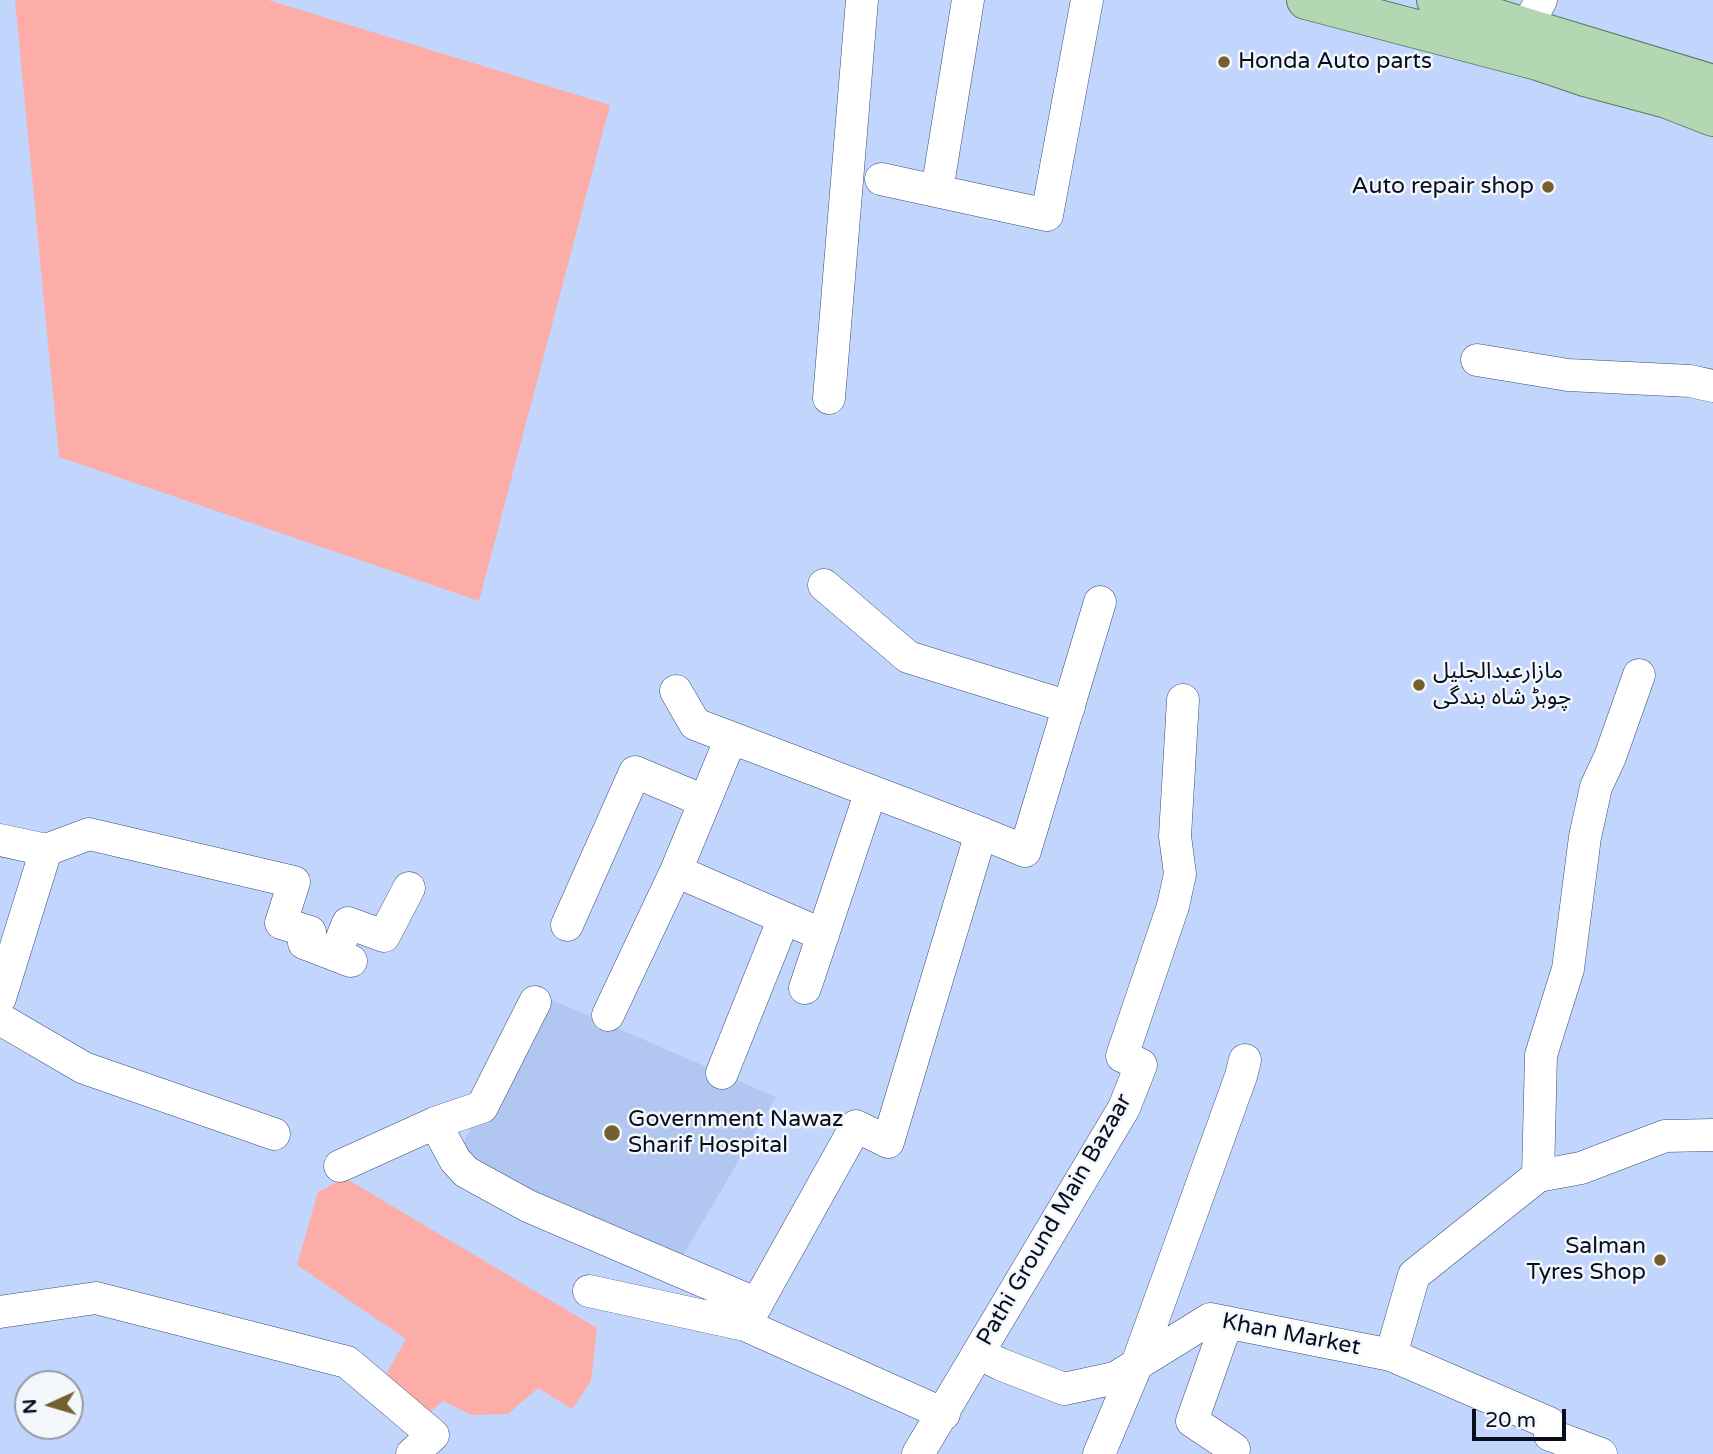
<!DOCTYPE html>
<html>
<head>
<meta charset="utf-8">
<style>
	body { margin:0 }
	#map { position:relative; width:1713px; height:1454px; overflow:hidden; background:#c2d5fd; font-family:"Varela Round",sans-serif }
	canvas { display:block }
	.north { position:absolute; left:14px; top:1370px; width:70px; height:70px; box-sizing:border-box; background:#f3f6fb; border:2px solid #959aa3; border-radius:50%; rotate:266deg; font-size:19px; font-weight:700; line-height:28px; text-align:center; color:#070f1f }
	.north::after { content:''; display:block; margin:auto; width:24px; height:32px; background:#765f2f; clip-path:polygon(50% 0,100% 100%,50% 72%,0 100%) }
	.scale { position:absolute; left:1472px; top:1409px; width:94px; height:32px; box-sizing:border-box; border:4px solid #070f1f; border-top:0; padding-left:9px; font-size:21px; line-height:24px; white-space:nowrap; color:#070f1f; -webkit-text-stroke:5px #f3f6fb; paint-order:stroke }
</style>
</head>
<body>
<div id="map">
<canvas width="1713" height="1454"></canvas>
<div class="north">N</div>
<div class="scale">20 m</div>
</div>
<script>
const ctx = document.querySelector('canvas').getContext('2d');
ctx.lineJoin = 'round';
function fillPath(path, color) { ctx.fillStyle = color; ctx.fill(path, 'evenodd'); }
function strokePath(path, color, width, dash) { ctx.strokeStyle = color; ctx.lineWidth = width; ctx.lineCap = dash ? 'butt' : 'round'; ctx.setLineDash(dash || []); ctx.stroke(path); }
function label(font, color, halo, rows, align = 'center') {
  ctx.font = font + ' "Varela Round","Noto Sans Arabic",sans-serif'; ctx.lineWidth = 5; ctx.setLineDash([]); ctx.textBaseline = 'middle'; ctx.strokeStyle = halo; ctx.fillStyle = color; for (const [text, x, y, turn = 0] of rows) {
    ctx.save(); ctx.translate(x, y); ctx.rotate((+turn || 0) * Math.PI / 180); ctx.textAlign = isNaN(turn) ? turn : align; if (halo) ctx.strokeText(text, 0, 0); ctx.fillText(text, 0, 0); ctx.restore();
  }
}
fillPath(new Path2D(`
	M538,994L776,1097L675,1269L455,1160Z`), '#b1c6f1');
fillPath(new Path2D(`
	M15,0H268L610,105L479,601L59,457Z
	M345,1178L597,1328L591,1381L572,1409L538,1388L508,1414L472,1415L443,1401L419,1422L378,1389L406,1339L297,1265L318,1192Z`), '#fcada7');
const minor = new Path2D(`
	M1527,27L1541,0
	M881,179L1047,215L1087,0
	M937,191L968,0
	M1477,360L1568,375L1690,381L1713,386
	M829,398L862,0
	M824,585L908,657L1069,707
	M676,691L695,724L981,833
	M731,738L676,871L823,935
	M0,840L46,850L0,998
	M46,850L89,834L294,882L281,923L310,932L304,943L351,961
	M567,925L635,772L704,801
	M335,955L348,923L384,936L409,888
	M805,988L871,791
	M608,1015L676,871
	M0,1019L84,1068L274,1134
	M722,1073L784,918
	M435,1123L455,1160L466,1172L528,1206L757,1304
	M340,1166L435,1123L482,1107L535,1002
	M1538,1176L1541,1055L1568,969L1585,837L1596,787L1610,757L1639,675
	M589,1291L745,1325
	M0,1312L96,1298L347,1362L433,1435L412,1454
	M1227,1322L1192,1421L1234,1449L1233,1454
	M978,1353L1000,1364L1064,1389L1115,1378L1210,1319L1391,1355L1549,1423L1550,1435L1601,1454
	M1391,1355L1414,1275L1538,1176L1581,1168L1665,1136L1713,1135
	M944,1414L745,1325L856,1126L888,1142L981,833L1025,851L1100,602
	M918,1454L1124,1108L1141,1065L1122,1056L1173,906L1180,874L1175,836L1183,700
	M1099,1454L1137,1364L1241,1076L1245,1060`);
const major = new Path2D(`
	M1306,0L1538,61L1588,78L1667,99L1713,117
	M1436,0L1713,84`);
strokePath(minor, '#394d76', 33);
strokePath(major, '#567e5e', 40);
strokePath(minor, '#fff', 32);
strokePath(major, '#b3d6b3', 38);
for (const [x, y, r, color] of [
	[1224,62,7,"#765f2f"],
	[1548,187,7,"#765f2f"],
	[1419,685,7,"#765f2f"],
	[612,1133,9,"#765f2f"],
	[1660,1260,7,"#765f2f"]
]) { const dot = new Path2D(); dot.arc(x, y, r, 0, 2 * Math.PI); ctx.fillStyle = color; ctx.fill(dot); strokePath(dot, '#f3f6fb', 2.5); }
label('23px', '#070f1f', '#f3f6fb', [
	["Honda Auto parts",1238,62],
	["Auto repair shop",1534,187,"right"],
	["مازارعبدالجلیل",1433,672],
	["چوہڑ شاہ بندگی",1433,698],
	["Government Nawaz",628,1120],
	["Sharif Hospital",628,1146],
	["Salman",1646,1247,"right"],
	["Tyres Shop",1646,1273,"right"]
], 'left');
label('23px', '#070f1f', '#f3f6fb', [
	["Pathi Ground Main Bazaar",1055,1220,-60],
	["Khan Market",1291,1335,11]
]);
</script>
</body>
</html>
